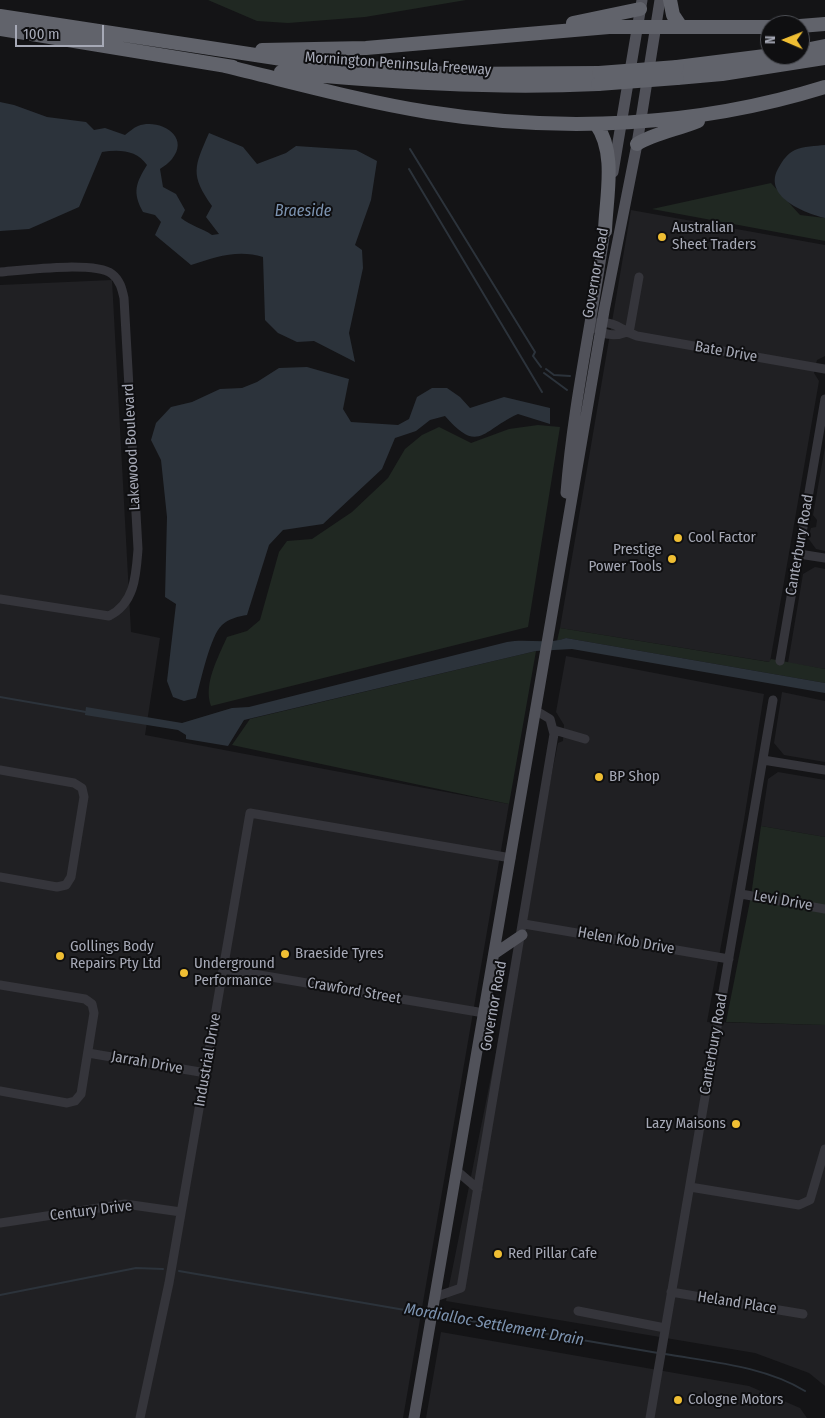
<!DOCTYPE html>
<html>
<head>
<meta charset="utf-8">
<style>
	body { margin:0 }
	#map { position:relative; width:825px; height:1418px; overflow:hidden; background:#141416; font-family:"Fira Sans Condensed",sans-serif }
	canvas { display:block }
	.north { position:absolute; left:760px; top:15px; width:50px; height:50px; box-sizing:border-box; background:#0f0f11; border:1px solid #4b4d53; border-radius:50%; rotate:271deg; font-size:14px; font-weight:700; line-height:20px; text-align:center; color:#a6a9b6 }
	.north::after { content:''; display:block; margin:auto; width:18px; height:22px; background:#efbe33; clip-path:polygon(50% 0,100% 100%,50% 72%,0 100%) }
	.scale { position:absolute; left:15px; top:25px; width:89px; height:22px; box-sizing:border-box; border:2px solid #a6a9b6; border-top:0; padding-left:6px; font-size:15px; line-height:18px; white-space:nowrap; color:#a6a9b6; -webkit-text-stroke:4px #0f0f11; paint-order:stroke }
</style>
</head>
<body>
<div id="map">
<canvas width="825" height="1418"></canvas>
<div class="north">N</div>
<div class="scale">100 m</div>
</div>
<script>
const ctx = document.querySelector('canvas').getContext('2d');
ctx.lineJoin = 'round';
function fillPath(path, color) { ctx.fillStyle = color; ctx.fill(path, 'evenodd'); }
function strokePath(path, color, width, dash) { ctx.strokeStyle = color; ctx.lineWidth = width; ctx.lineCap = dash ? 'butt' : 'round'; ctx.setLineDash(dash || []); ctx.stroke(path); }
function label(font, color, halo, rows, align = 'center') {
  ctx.font = font + ' "Fira Sans Condensed",sans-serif'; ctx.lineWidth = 4; ctx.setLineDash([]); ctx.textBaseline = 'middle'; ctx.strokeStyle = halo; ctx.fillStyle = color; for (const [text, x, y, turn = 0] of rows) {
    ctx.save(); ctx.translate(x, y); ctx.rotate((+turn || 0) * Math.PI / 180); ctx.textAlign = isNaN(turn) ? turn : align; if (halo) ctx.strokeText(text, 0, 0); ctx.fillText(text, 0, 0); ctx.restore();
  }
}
fillPath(new Path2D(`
	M631,210L825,245V356L817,360L814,373L819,381L770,662L560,628Z
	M112,280L131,632L160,638L145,735L509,804L403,1418H0V285Z
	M825,447V551L816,549L808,538L811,528L816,527L817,520L813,515Z
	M815,567L825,569V669L788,663L803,574Z
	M566,656L764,694L744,820L707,1022L825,1025V1386L809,1373L755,1353L446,1301L558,743L563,741L564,725L556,712Z
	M782,692L825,701V762L784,755L774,743Z
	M778,772L825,780V837L761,826L768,779Z
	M441,1332L749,1386L800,1408L807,1418H426Z`), '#202023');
fillPath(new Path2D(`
	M208,0H466L365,17L288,23L257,21Z
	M771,183L800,215L825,218V241L652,209Z
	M538,425L560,427L528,627L211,706C203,684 218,658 227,637L247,631L260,620L279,552L287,541L312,539L352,512L388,478L405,449L422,435L439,427L471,443L509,429Z
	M560,628L769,662L771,659L825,669V683L566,638L557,641Z
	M536,651L509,804L232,745L250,719Z
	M761,826L825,837V1025L726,1022L751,896Z`), '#202822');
fillPath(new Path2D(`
	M0,102L14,105L47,117L86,122L94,130L105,128L125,135C129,132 133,128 138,126C159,118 191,136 172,159C169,163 164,166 160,169L163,187L176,194L185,210L181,218C191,226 202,228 212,235L219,234L206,217L212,206C190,175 194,167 209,133L243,147L257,164L286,153L296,146L356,150L377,161L371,200L355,245L362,250L363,268L349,333L355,362L314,341L297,342L278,333L265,320L263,257C238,249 215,257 191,265L155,235L161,222L155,215L143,212C132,192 136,183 147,165C137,150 119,149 102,152L79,207L29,229L0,231Z
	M825,145V218C804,213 761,196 779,167C783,160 787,154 795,150C803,146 816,146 825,145Z
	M307,367L349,379L343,409L351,422L398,425L409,419L417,397L432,388H447L460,397L470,408L504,397L550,408V424L518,414C482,430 479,455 445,416L430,420L416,431L395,438L382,469L323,524L283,530L269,545L247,615C239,616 228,619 222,625C210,636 201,681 196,698L184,701L173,697L167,681L176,604L165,597L167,517L161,460L151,440L156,423L171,407L192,402L220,389L242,388L257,382L279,368Z
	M566,638L825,683V693L572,649L536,651L244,720L228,746L186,739V735L178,730L85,715L86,707L182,723L232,708L249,707L507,642C527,638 546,645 566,638Z`), '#2c333b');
strokePath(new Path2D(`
	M410,149L535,352L533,356L541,367
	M409,169L542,392
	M546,369L554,375L570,376
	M544,373L567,390
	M0,697L86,712
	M179,1271L428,1314
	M0,1295L136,1268L163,1269
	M436,1315L658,1353
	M665,1354C711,1362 764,1366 805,1391`), '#2c333b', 2);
strokePath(new Path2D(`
	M0,272C24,270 95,261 112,274C120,280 122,289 124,298L138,549C136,575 135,603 109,616L0,599
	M597,323C614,320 623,331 637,336L825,369
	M597,329C605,336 617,336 627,332
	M629,333L639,277
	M799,554L825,558
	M780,661L825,399
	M554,730L585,739
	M763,760L825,770
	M0,770L74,783L82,788L84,797L71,877L66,885L57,887L0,877
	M741,894L825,909
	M524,924L729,959
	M224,969L484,1013
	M0,985L85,999L92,1004L94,1013L81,1094L75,1101L67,1103L0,1091
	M88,1053L206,1073
	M457,1171L478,1189
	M690,1187L799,1205L810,1200L825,1149
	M0,1223L125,1204L181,1212
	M671,1292L803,1314
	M435,1297L461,1288L554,734L550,719L535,710
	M578,1311L665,1328
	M140,1418L169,1283L250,813L511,858
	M650,1418L773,700`), '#35353b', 9);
strokePath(new Path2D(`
	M613,172L642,0
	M566,493C573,402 594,313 606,222
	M494,954L522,935
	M414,1418L604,311L637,144L660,0`), '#51525a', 11);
strokePath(new Path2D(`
	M670,0L673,15L681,27
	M0,16L308,63L450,74L599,73
	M573,23L640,9
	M800,26L825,24
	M0,29L233,67
	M262,50L366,48L609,27H770
	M800,51L825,46
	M225,66C292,82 360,101 428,112C561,133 697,127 825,87
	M677,67L773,55
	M281,72C387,82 491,89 598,84
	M677,78L722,74L825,58
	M596,124C617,153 606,197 605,231
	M637,144C652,134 679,129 698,121`), '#61636b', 14);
strokePath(new Path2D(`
	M599,73L677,67
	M598,84L677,78`), '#61636b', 14);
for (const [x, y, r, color] of [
	[662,237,5,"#efbe33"],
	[678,538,5,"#efbe33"],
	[672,559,5,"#efbe33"],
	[599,777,5,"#efbe33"],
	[285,954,5,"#efbe33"],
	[60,956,5,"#efbe33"],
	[184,973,5,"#efbe33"],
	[736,1124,5,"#efbe33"],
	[498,1254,5,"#efbe33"],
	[678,1400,5,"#efbe33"]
]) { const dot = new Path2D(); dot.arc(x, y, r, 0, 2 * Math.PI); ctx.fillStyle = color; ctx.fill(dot); strokePath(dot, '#0f0f11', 2); }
label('15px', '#a6a9b6', '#0f0f11', [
	["Mornington Peninsula Freeway",398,64,4],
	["Governor Road",596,273,-80],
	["Bate Drive",726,352,10],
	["Lakewood Boulevard",132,447,-93],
	["Canterbury Road",800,545,-80],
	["Levi Drive",783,901,10],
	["Helen Kob Drive",626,941,10],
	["Crawford Street",354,991,10],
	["Governor Road",494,1006,-80],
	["Canterbury Road",714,1044,-80],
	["Industrial Drive",208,1060,-80],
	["Jarrah Drive",147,1063,10],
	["Century Drive",91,1211,-7],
	["Heland Place",737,1303,9]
]);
label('15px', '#a6a9b6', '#0f0f11', [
	["Australian",672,228],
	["Sheet Traders",672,245],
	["Cool Factor",688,538],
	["Prestige",662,550,"right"],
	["Power Tools",662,567,"right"],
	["BP Shop",609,777],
	["Gollings Body",70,947],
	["Repairs Pty Ltd",70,964],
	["Braeside Tyres",295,954],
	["Underground",194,964],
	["Performance",194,981],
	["Lazy Maisons",726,1124,"right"],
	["Red Pillar Cafe",508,1254],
	["Cologne Motors",688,1400]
], 'left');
label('italic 16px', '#7d94b1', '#0f0f11', [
	["Braeside",303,212],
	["Mordialloc Settlement Drain",494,1325,10]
]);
</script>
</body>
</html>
